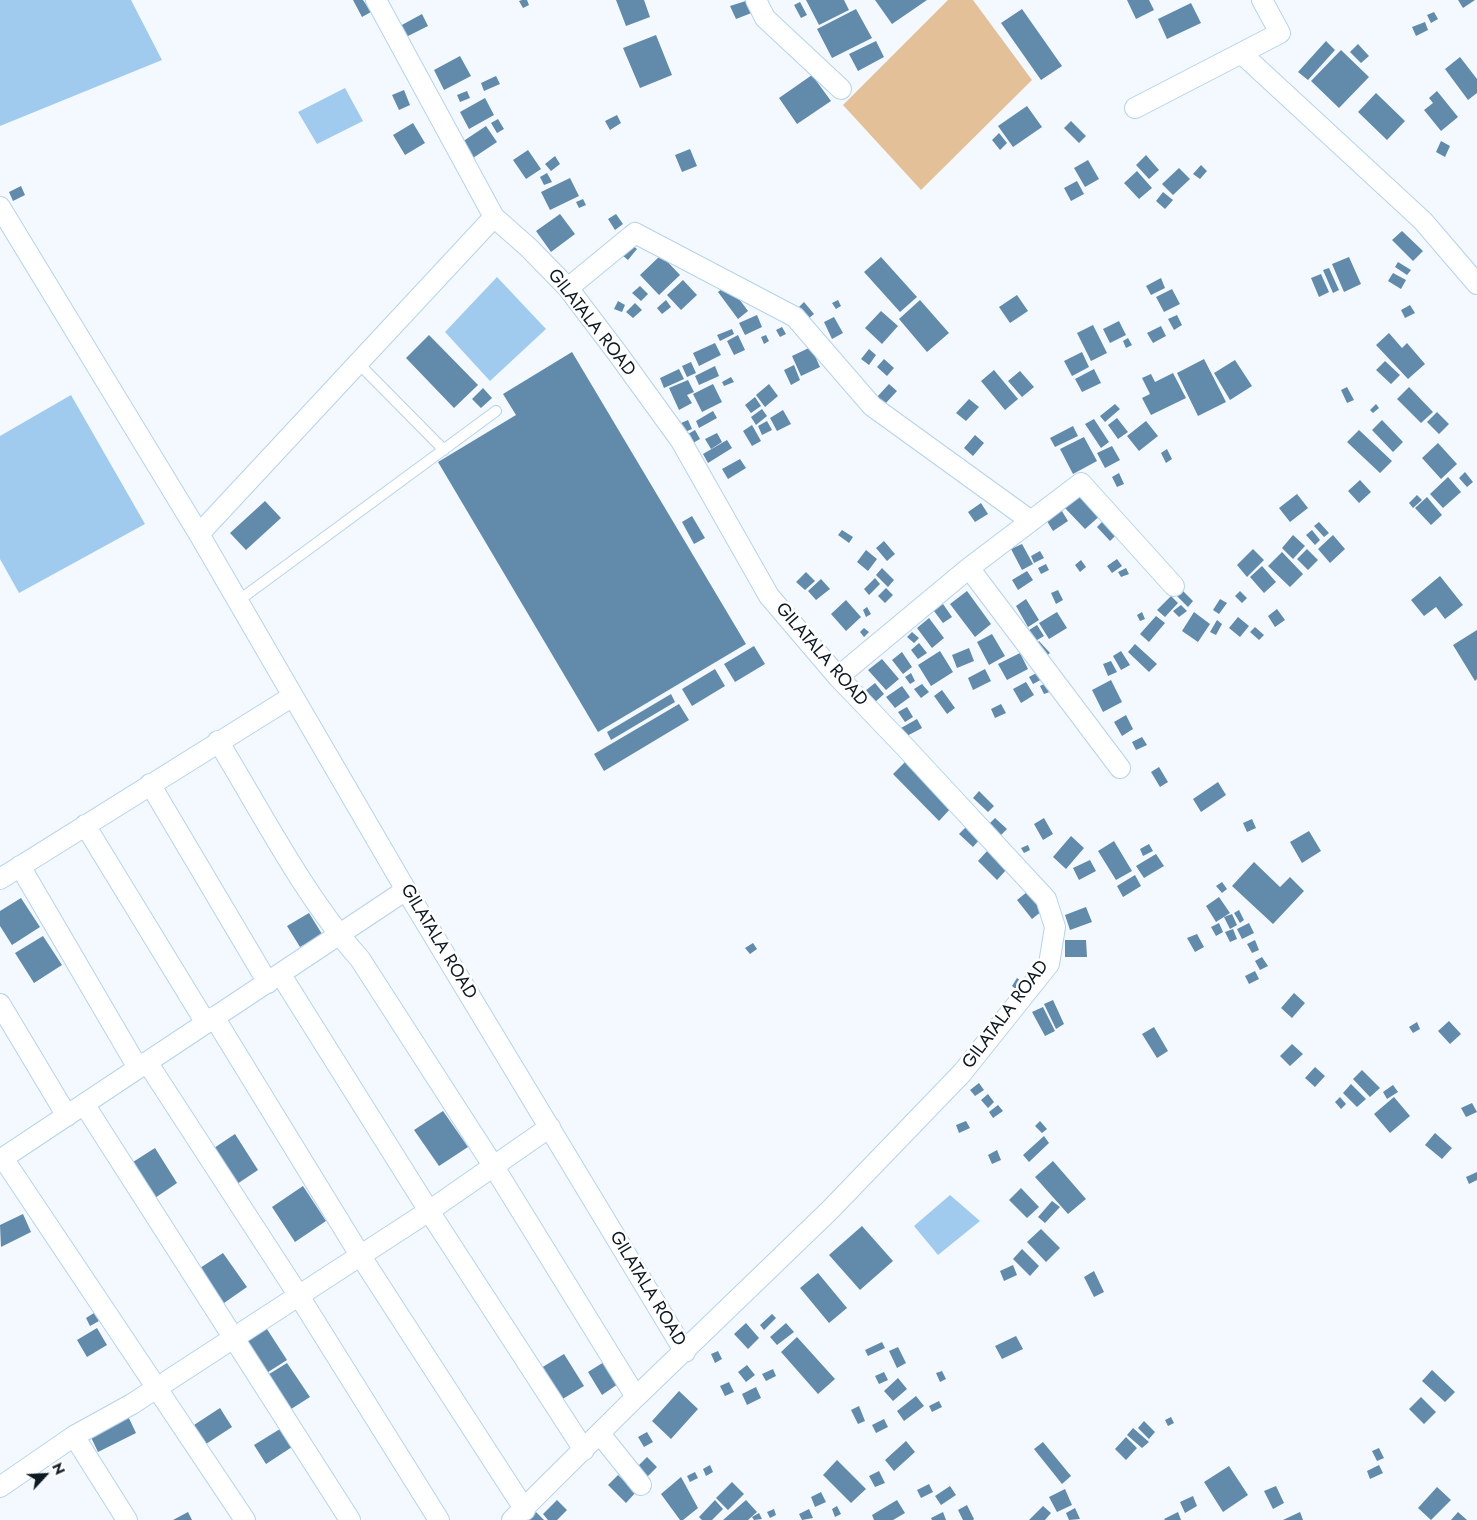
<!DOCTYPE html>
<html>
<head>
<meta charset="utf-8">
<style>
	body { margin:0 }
	#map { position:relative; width:1477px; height:1520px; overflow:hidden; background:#f3f9fe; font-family:Jost,sans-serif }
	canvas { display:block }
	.north { position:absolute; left:20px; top:1450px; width:50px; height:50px; -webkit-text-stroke:4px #fff; paint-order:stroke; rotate:65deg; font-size:14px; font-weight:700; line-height:20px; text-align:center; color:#0d1820 }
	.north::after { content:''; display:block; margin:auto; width:18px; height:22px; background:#0d1820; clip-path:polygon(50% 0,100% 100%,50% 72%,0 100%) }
</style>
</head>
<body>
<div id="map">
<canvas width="1477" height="1520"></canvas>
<div class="north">N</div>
</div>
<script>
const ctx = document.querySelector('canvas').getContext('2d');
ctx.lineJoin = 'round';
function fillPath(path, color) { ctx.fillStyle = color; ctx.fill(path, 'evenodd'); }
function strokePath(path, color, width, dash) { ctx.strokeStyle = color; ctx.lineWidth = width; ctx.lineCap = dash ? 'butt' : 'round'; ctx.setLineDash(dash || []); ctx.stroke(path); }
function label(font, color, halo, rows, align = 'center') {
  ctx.font = font + ' Jost,sans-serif'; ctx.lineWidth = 5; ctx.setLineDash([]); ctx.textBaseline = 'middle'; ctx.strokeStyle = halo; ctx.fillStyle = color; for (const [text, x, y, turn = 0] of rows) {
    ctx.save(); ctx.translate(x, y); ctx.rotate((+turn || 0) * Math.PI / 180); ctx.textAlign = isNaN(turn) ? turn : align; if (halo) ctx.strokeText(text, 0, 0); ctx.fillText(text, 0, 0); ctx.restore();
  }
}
fillPath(new Path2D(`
	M948,0H973L1032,80L921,190L843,105Z`), '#e4c099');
fillPath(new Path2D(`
	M0,0H131L162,60L0,126Z
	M345,88L363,121L317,144L298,112Z
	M497,277L546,329L490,381L445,332Z
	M71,395L145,524L19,593L0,559V436Z
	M950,1195L980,1221L938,1255L914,1226Z`), '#a0cbee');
fillPath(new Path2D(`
	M353,0H363L371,12L362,17Z
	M522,0H527L529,5L523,8L519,1Z
	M616,0H644L650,17L626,26Z
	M749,0L754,12L736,19L730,6Z
	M806,0H844L849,10L819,25Z
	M875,0H927L892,24Z
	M1127,0H1149L1154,10L1136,19Z
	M1458,0H1475L1463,8Z
	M800,2L807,15L801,18L794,5Z
	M1191,3L1201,23L1167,39L1158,19Z
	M856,9L872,38L832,58L817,29Z
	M1022,9L1062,66L1041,80L1001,23Z
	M1434,12L1438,19L1431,23L1427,15Z
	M422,14L428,26L406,37L400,26Z
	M1425,22L1428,30L1416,36L1412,27Z
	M656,35L672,75L640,88L623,48Z
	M876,41L884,57L858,71L849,54Z
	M1326,41L1335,50L1308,80L1298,72Z
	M1358,44L1369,56L1361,63L1350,52Z
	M1341,50L1369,77L1339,108L1311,81Z
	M460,56L471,76L444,90L434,70Z
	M1460,57L1477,79V93L1468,100L1445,69Z
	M812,75L831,101L797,124L779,98Z
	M496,76L500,84L484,91L481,83Z
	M404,90L410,105L399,110L392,95Z
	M467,91L470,98L460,102L457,95Z
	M1437,91L1458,117L1441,131L1424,110L1433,103L1429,98Z
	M1376,93L1405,121L1387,140L1358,112Z
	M485,98L494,115L469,129L460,112Z
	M1027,106L1042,127L1013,147L998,126Z
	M617,115L621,123L610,130L605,121Z
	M498,119L504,129L497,133L491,123Z
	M1071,121L1086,136L1079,143L1064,128Z
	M413,123L425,143L405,155L393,135Z
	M486,126L497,142L473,158L462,142Z
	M999,133L1007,143L1000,150L992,140Z
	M1441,141L1450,146L1445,157L1436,152Z
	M690,149L697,166L682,172L675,155Z
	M528,150L541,169L526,179L513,160Z
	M1146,155L1159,170L1149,179L1136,165Z
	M555,156L560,164L551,171L545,164Z
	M1088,160L1099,179L1085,187L1074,168Z
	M1201,165L1207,171L1200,179L1193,174Z
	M1179,168L1190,179L1173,195L1162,184Z
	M1137,171L1152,188L1139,199L1124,183Z
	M547,173L552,182L544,185L540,177Z
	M570,178L579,196L550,210L541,192Z
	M1077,181L1084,194L1071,201L1064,188Z
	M21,186L25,195L13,201L9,192Z
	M1163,192L1173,200L1165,209L1156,201Z
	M583,199L586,205L579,208L576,202Z
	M560,214L575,234L551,252L536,231Z
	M616,214L623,224L615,230L608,219Z
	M1402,231L1423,251L1413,261L1392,240Z
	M631,244L637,249L628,260L622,255Z
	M661,255L680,275L659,295L640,275Z
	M881,257L917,297L900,312L864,272Z
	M1349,257L1361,284L1344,292L1332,264Z
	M1398,262L1411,270L1407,275L1395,267Z
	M1329,268L1339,290L1333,293L1323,270Z
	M1393,273L1406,280L1401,289L1388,281Z
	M1321,274L1329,292L1319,297L1311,278Z
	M1161,278L1165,288L1151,295L1146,286Z
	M683,280L697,295L681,310L667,295Z
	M728,284L748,311L738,319L718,292Z
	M640,286L648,294L641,301L632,293Z
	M1172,289L1180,304L1164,312L1156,297Z
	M1017,295L1028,311L1010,323L999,307Z
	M666,300L671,307L662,314L657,308Z
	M838,300L841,306L836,309L832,303Z
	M920,300L949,333L927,352L899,319Z
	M618,301L625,305L622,312L614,309Z
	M804,302L814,314L808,319L798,308Z
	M635,303L642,310L633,318L626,312Z
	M1410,305L1415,313L1405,318L1401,310Z
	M881,311L898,326L882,344L865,328Z
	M757,315L762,327L745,335L739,323Z
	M1177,315L1182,325L1174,330L1168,319Z
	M834,317L843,333L832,339L824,322Z
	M1119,321L1126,335L1110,343L1103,329Z
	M1093,325L1107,353L1091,361L1077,333Z
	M1161,326L1166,336L1153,343L1147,333Z
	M782,327L786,334L780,337L776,330Z
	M732,329L734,334L720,341L717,335Z
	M1389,333L1402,348L1407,343L1425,364L1408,379L1376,345Z
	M429,335L478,385L454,408L406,358Z
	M738,335L745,350L734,355L727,341Z
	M766,335L769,341L764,344L761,337Z
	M1128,338L1132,345L1126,348L1123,341Z
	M715,343L721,355L699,366L693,353Z
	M811,347L820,367L801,376L792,356Z
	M869,349L876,355L869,365L861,359Z
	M572,352L746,644L598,732L438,462L516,415L503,394Z
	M1082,352L1089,367L1072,376L1064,361Z
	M884,359L894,368L887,376L877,367Z
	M1204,359L1226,402L1198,416L1177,373Z
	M1235,360L1252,386L1230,400L1214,373Z
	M1385,361L1400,375L1391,384L1376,370Z
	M691,362L696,373L687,377L682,366Z
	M794,365L800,380L791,385L784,370Z
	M715,366L719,376L699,385L695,376Z
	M679,369L684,379L664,388L660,378Z
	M1094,369L1101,383L1082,392L1075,379Z
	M994,370L1018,399L1005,410L981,381Z
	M1020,371L1034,387L1022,397L1008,381Z
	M1173,373L1186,398L1151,415L1142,398L1150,394L1142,378L1151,374L1155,382Z
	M731,377L734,382L724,386L722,382Z
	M688,380L694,392L687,395L692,403L679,410L669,388Z
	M713,384L722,402L702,412L693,394Z
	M769,384L778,396L765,407L756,395Z
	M889,384L897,391L885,404L877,397Z
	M1347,387L1354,400L1347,403L1341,390Z
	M1409,387L1433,412L1421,423L1397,399Z
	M483,388L492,398L481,408L472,399Z
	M755,397L761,406L751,413L745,405Z
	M969,399L979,407L966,421L956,413Z
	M1115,404L1120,409L1105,422L1100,416Z
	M1376,404L1379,408L1373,413L1370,410Z
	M762,409L767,416L756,425L751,417Z
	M783,410L791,424L777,431L770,418Z
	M713,411L717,418L699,428L696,421Z
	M1437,412L1449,424L1439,434L1427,422Z
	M1117,418L1128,432L1118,439L1108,425Z
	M1094,419L1109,442L1101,448L1085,424Z
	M688,420L692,429L685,432L681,423Z
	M1382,420L1403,442L1393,452L1372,430Z
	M767,421L772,430L762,435L758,426Z
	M1146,421L1158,436L1139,451L1127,436Z
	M752,425L761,441L752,446L743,431Z
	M1073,426L1078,436L1055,447L1050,438Z
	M695,430L700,439L693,443L688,434Z
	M1359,430L1392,461L1380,473L1347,442Z
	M717,433L722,442L711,449L705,439Z
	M975,435L984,443L973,456L964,448Z
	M1084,437L1097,461L1073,474L1060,449Z
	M727,440L732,448L708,463L703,454Z
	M1438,443L1457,464L1441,479L1422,458Z
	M1112,446L1120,460L1105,468L1097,453Z
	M1167,449L1172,459L1166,463L1161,453Z
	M740,459L746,468L728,479L722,469Z
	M1465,472L1473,482L1467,487L1459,478Z
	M1119,473L1124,484L1117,487L1112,477Z
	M1448,477L1461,492L1443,508L1430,494Z
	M1360,480L1371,492L1359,503L1348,491Z
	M1080,490L1102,514L1085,529L1063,506Z
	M1297,494L1308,508L1290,522L1279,508Z
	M1417,495L1422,500L1413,508L1409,503Z
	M1427,497L1442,515L1431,525L1415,508Z
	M265,501L281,518L246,550L230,533Z
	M981,503L988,514L975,522L968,512Z
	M1060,508L1068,521L1053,531L1045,518Z
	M692,516L705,538L694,544L682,522Z
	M1105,519L1117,534L1110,541L1097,527Z
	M1319,522L1329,533L1324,537L1314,526Z
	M842,530L853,537L849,543L838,535Z
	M1312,530L1320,540L1315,545L1306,535Z
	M1293,535L1305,546L1293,559L1282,548Z
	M1333,535L1345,549L1330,563L1318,549Z
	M884,541L895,554L887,561L876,548Z
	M1022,544L1033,564L1022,570L1011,549Z
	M1253,549L1264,560L1247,577L1237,565Z
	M1307,549L1318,560L1308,570L1297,559Z
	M866,550L877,559L868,571L857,562Z
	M1040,551L1044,558L1034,563L1031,556Z
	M1282,552L1303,574L1290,587L1268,566Z
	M1117,559L1122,566L1112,573L1107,566Z
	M1081,560L1086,567L1080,572L1075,565Z
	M1046,564L1049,570L1041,574L1038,568Z
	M1262,566L1276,582L1264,593L1250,577Z
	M882,568L894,580L888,587L876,575Z
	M1126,568L1129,574L1121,577L1118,572Z
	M1027,571L1033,580L1018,590L1012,580Z
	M806,572L815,581L805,590L796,582Z
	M1440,576L1463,605L1445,619L1436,607L1424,616L1411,600Z
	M875,578L880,584L869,595L864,589Z
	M821,579L830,589L816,600L808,591Z
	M886,588L893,595L885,603L878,596Z
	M1181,589L1193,601L1188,607L1175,594Z
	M1058,590L1063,600L1056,604L1051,593Z
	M967,591L991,624L975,637L950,604Z
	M1240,591L1247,598L1242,603L1235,596Z
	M1171,596L1178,603L1165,617L1157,610Z
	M1026,599L1039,620L1028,627L1016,606Z
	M1220,599L1227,603L1219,614L1213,610Z
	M846,600L861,617L846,631L831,614Z
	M943,604L952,617L943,623L934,611Z
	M1181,605L1187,611L1179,617L1173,611Z
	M867,607L871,614L866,617L863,610Z
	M1277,609L1285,620L1275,627L1268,616Z
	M1057,612L1067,628L1049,639L1039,623Z
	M1142,612L1145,619L1140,621L1137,615Z
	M1194,612L1210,624L1198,642L1182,631Z
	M1156,616L1165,623L1149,642L1140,634Z
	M1238,617L1249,626L1240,637L1229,628Z
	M929,618L944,638L932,648L917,628Z
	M1217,620L1222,624L1216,635L1210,632Z
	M1037,625L1044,636L1032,643L1026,632Z
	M1255,627L1264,635L1259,640L1250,632Z
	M864,628L869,632L864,637L860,632Z
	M1477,630V679L1475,681L1453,645Z
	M912,632L919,638L914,643L907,637Z
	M992,634L1005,656L989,665L977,642Z
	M1039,641L1050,653L1045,657L1034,646Z
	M919,643L927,653L918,659L911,650Z
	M1135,644L1157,664L1149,672L1128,652Z
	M754,646L765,664L735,682L724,664Z
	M969,648L974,661L957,668L952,655Z
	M940,651L953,672L931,686L918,665Z
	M1121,651L1130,665L1121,670L1113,656Z
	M902,652L912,667L903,674L892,660Z
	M1020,653L1028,669L1007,680L998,664Z
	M882,659L899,679L886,690L868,670Z
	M1111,661L1117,672L1108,676L1103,664Z
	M715,669L725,686L692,706L682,689Z
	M985,669L991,681L973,690L968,678Z
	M1042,670L1046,677L1033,684L1029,677Z
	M911,673L915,681L910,684L905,677Z
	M1111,680L1122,702L1103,712L1092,690Z
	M1051,681L1055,690L1044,694L1040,686Z
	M1026,682L1034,695L1021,703L1013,689Z
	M875,683L884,694L874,703L865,691Z
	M922,684L929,692L921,698L914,689Z
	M902,686L910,697L895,708L886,697Z
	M942,690L955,708L947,714L934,696Z
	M671,694L675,702L611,740L607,732Z
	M679,704L689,720L604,771L594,754Z
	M1001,704L1006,713L995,718L991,709Z
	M907,707L913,717L905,722L898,712Z
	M1126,715L1133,729L1122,736L1114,722Z
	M917,719L922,728L905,737L901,728Z
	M1142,737L1147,745L1136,750L1132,742Z
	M906,761L951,808L939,821L893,774Z
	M1159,767L1168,782L1160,787L1151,772Z
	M1218,782L1226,795L1201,812L1193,799Z
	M979,791L994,806L988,812L973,798Z
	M995,818L1007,829L998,838L986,827Z
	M1044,818L1053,834L1043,840L1034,824Z
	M1252,819L1256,828L1247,832L1243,823Z
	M967,826L980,839L973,847L959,834Z
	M1309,831L1321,851L1302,863L1290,842Z
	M1071,836L1084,848L1066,869L1053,857Z
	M1114,841L1132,871L1116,880L1098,851Z
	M1149,844L1153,851L1143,856L1140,849Z
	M1028,845L1030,850L1024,853L1021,848Z
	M988,850L1007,869L997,880L978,861Z
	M1156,854L1164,866L1144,878L1136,866Z
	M1090,860L1096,871L1079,880L1073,868Z
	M1254,862L1280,887L1290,877L1304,891L1273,924L1232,886Z
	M1135,875L1141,886L1123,897L1117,886Z
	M1222,882L1227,889L1222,893L1216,886Z
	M1027,892L1042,911L1032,919L1017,900Z
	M1219,897L1230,913L1216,922L1206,906Z
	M21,898L40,927L12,945L0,926V911Z
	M1086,907L1092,922L1070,930L1065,915Z
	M1239,910L1244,920L1240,923L1234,913Z
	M309,913L322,934L300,947L287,926Z
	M1232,914L1237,925L1230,929L1224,917Z
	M1219,923L1223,932L1216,936L1211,927Z
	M1249,923L1254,933L1242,939L1237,929Z
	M1233,929L1237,939L1230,942L1225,932Z
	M1197,934L1204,947L1195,952L1187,938Z
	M43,936L62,965L34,983L15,953Z
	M1065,940H1086L1087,957H1065Z
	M1255,940L1259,950L1252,953L1247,944Z
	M753,943L757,949L750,954L745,948Z
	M1262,957L1268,966L1260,970L1255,961Z
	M1255,971L1259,979L1249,984L1245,976Z
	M1017,978L1024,983L1018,991L1012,986Z
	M1294,993L1305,1003L1292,1018L1281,1008Z
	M1053,1000L1064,1024L1056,1029L1044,1004Z
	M1043,1007L1055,1031L1045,1036L1032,1012Z
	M1449,1021L1461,1034L1450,1044L1438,1031Z
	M1417,1022L1420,1029L1413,1033L1409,1027Z
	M1154,1027L1168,1051L1157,1058L1142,1034Z
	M1292,1044L1303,1054L1290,1066L1280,1056Z
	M1315,1067L1325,1076L1315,1087L1305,1078Z
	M1362,1070L1380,1088L1370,1097L1353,1079Z
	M979,1083L984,1090L975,1096L970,1090Z
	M1351,1084L1366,1099L1357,1107L1343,1093Z
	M1393,1085L1398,1092L1387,1099L1383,1092Z
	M988,1094L994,1102L988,1108L981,1100Z
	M1340,1097L1346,1104L1341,1109L1335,1102Z
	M1394,1097L1410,1116L1390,1133L1374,1114Z
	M1472,1103L1477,1112L1466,1117L1461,1108Z
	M998,1105L1003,1111L993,1118L989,1112Z
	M443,1111L468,1147L439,1166L414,1130Z
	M966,1121L970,1128L959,1133L956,1125Z
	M1040,1121L1047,1129L1042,1133L1035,1126Z
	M1435,1133L1452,1148L1442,1159L1425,1145Z
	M235,1134L258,1170L237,1184L214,1148Z
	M1044,1136L1049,1143L1029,1162L1023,1155Z
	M155,1148L177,1183L155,1198L133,1162Z
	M997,1150L1001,1160L992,1164L988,1155Z
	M1053,1161L1086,1199L1068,1214L1035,1177Z
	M1477,1172V1180L1469,1184L1466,1177Z
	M303,1186L326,1221L295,1242L272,1207Z
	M1021,1188L1039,1207L1027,1218L1009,1200Z
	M1052,1201L1060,1207L1045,1223L1038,1217Z
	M23,1214L31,1232L1,1247L0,1225Z
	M862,1226L893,1261L860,1290L829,1255Z
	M1041,1229L1060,1248L1046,1262L1027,1242Z
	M1022,1249L1039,1266L1030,1276L1013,1259Z
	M223,1253L247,1287L224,1303L200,1268Z
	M1013,1265L1017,1275L1004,1281L1000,1271Z
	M1094,1271L1104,1292L1094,1297L1084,1277Z
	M818,1273L847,1308L829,1323L800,1288Z
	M94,1313L99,1321L90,1326L86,1318Z
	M772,1314L776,1318L764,1330L760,1325Z
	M746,1323L759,1338L748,1349L734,1334Z
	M786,1323L794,1332L777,1345L770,1337Z
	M265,1326L287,1360L265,1374L243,1339Z
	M97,1328L107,1345L87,1357L77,1340Z
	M1016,1336L1023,1349L1002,1359L995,1346Z
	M797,1337L835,1379L818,1394L781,1352Z
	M882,1342L885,1348L868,1356L865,1350Z
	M898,1347L906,1363L897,1368L889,1351Z
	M718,1351L722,1359L715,1363L711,1354Z
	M564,1354L584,1386L561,1400L541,1368Z
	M604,1362L618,1384L602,1395L588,1372Z
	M287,1363L310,1397L288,1411L266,1376Z
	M747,1365L755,1375L746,1382L738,1372Z
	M773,1369L776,1376L766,1381L762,1374Z
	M1432,1370L1455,1392L1445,1402L1422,1381Z
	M942,1371L946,1379L940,1382L936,1373Z
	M884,1372L888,1380L879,1384L875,1376Z
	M898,1378L907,1389L893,1401L884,1391Z
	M729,1382L734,1392L725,1396L720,1386Z
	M756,1387L761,1398L747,1405L742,1394Z
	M679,1391L698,1409L671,1439L652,1421Z
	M916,1396L924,1406L904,1421L897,1411Z
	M1421,1397L1436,1412L1424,1424L1409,1409Z
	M939,1401L942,1407L932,1412L929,1406Z
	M859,1406L865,1421L858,1424L851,1410Z
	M220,1408L232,1427L206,1444L194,1425Z
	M126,1412L136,1433L98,1452L88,1431Z
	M1171,1417L1174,1423L1168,1426L1165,1420Z
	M884,1419L888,1427L876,1433L872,1425Z
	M1144,1421L1155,1432L1149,1439L1138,1428Z
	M1133,1428L1149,1442L1142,1448L1127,1435Z
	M280,1429L292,1447L266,1464L254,1445Z
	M647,1432L653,1442L644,1447L638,1437Z
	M1126,1437L1137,1448L1126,1460L1115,1449Z
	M906,1441L915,1452L894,1471L885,1460Z
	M1043,1442L1071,1476L1062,1484L1034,1449Z
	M1379,1448L1384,1458L1377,1461L1372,1451Z
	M647,1457L657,1467L645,1479L635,1469Z
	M837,1460L866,1489L851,1503L823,1475Z
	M710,1465L713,1472L706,1476L703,1469Z
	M1379,1465L1383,1473L1370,1479L1367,1471Z
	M1229,1466L1248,1495L1223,1512L1204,1482Z
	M879,1471L885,1483L875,1487L869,1476Z
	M695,1472L698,1478L690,1482L687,1476Z
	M618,1475L636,1492L626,1503L608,1485Z
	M681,1477L698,1508L683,1520H680L661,1494Z
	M732,1482L744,1494L728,1510L716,1498Z
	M929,1484L933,1492L921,1498L917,1490Z
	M950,1486L956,1495L941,1505L935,1496Z
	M1276,1486L1284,1503L1273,1509L1264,1491Z
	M1437,1487L1451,1500L1431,1520L1418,1508Z
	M1065,1489L1072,1505L1057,1512L1049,1497Z
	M821,1492L826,1502L815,1507L811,1497Z
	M1193,1496L1197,1506L1185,1513L1180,1502Z
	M557,1500L567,1510L557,1520H548L543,1514Z
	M715,1500L723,1509L712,1520H702L699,1517Z
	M746,1500L757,1512L748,1520H723Z
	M897,1500L905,1513L893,1520H874L872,1515Z
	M967,1505L974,1519L973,1520H963L958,1510Z
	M837,1506L841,1514L835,1517L832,1509Z
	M1043,1506L1051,1513L1045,1520H1029Z
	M1075,1508L1080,1519L1069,1520L1066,1513Z
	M774,1509L776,1515L770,1518L767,1512Z
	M809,1509L813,1518L802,1520L799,1514Z
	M188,1512L192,1520H173Z
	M536,1512L544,1520H528Z
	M943,1512L946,1520H932L931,1518Z
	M1178,1512L1181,1520H1165L1164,1519Z
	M1300,1512L1303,1520H1283Z
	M1458,1512L1467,1520H1451Z
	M759,1513L762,1519L754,1520L752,1517Z`), '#618aab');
const service = new Path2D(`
	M358,363L444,450
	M238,601L496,411`);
const minor = new Path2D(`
	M376,0L494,217L529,248L568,288L618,354L681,441L769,596L838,677L906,748L1046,899L1055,927L1049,964L962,1073L830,1210L636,1397
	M756,0L765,18L841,89
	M1241,53L1423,221L1477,284
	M1135,108L1280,33L1262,0
	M0,207L199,534L293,696L0,879
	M568,288L635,233L795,317L872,406L1031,521
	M199,534L494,217
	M969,568L1081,483L1174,586
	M838,677L969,568L1120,768
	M293,696L406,890L685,1352
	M218,741C262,813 304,896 360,959L494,1167L636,1397L512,1520
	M150,784L268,983
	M85,825L206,1023
	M20,866L138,1068
	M281,975L429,1211L584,1450
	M0,1004L67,1116
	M214,1017L360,1255L525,1510
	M147,1062L299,1296L439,1520
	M84,1104L350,1520
	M3,1158L245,1520
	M0,1160L406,890
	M600,1434L641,1485
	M74,1436L127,1520
	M0,1487L74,1436L132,1404L429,1211L550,1127`);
strokePath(service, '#b6d3ec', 12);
strokePath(minor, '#b6d3ec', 22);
strokePath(service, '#fff', 10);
strokePath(minor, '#fff', 20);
label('18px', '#0d1820', '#fff', [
	["GILATALA ROAD",591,323,52],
	["GILATALA ROAD",821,655,49],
	["GILATALA ROAD",438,942,59],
	["GILATALA ROAD",1006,1015,-53],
	["GILATALA ROAD",647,1289,59]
]);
</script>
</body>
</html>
